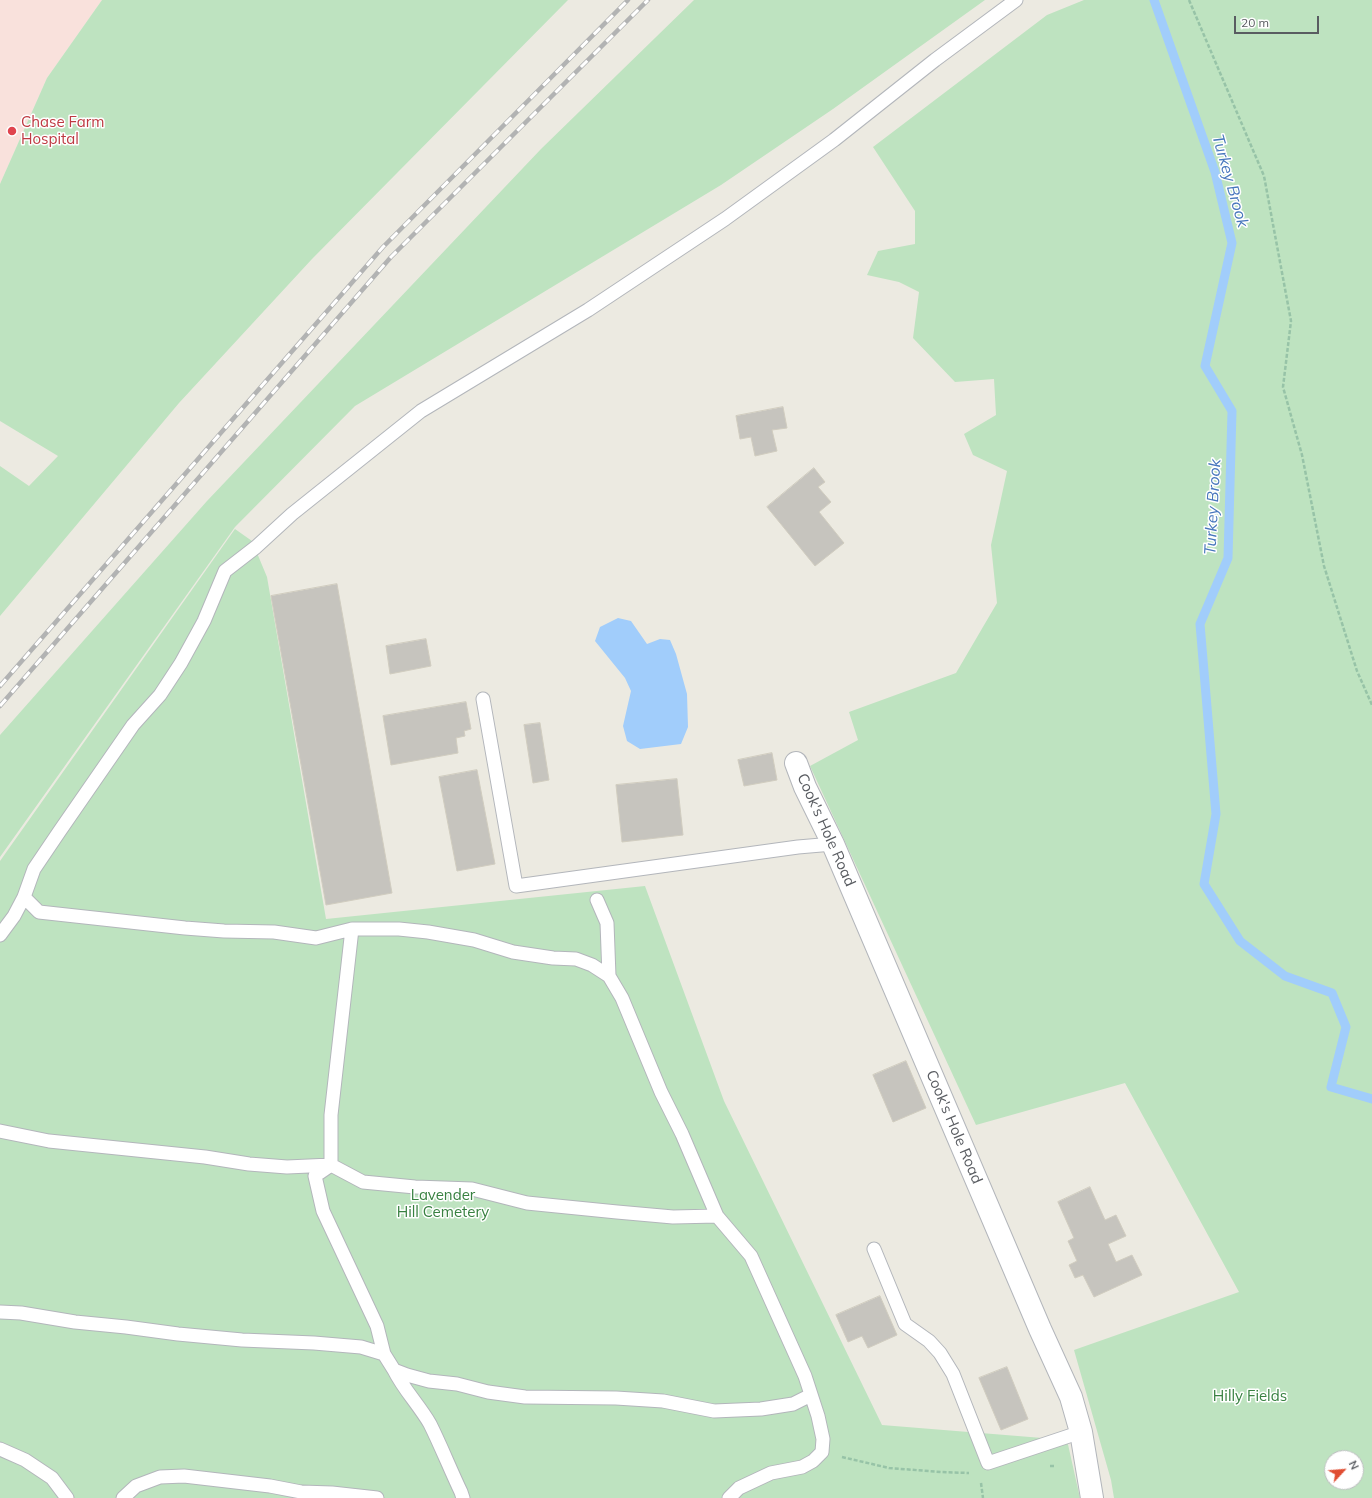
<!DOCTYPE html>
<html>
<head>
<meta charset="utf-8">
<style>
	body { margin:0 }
	#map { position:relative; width:1372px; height:1498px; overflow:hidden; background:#eceae1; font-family:Mulish,sans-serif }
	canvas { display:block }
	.north { position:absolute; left:1324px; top:1450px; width:40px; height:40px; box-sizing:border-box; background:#fff; border:1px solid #bdbec0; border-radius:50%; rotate:64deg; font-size:11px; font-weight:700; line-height:16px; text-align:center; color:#595c61 }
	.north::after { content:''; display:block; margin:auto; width:14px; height:18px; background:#e04d32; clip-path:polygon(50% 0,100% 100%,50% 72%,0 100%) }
	.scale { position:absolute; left:1234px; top:16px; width:85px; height:18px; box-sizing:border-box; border:2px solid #595c61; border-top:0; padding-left:5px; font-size:12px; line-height:14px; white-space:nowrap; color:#595c61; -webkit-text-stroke:3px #fff; paint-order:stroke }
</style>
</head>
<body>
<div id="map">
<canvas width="1372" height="1498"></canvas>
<div class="north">N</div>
<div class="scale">20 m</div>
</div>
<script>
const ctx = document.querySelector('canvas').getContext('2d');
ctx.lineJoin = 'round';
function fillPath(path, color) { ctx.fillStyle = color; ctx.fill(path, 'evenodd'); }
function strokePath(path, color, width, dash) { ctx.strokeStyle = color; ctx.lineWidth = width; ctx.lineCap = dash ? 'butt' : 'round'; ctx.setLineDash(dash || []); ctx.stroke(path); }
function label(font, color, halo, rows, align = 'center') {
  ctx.font = font + ' Mulish,sans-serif'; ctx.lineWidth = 3; ctx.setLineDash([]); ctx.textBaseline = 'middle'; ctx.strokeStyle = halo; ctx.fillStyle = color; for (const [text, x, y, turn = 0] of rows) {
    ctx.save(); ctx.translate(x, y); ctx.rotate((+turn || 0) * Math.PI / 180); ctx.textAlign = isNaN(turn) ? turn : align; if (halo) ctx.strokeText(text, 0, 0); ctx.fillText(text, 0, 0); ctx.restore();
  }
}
fillPath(new Path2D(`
	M0,0H102L47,78L0,184Z`), '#f9e1dc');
fillPath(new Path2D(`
	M102,0H568L312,259L179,403L0,616V466L29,486L58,456L0,421V184L47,78Z
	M694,0H985L833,109L721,185L355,406L235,527L0,857V735L207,501L541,149Z
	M1084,0H1372V1498H1114L1111,1480L1074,1350L1239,1292L1125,1083L976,1125L810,766L858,740L849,712L956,673L997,603L991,545L1007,471L973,455L964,434L996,415L994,379L955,382L913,338L919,292L899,282L867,275L878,251L915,244V211L873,147L1047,15ZM1332,1458H1356V1482H1332Z
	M235,529L252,541L267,577L326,919L645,886L724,1101L882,1425L1067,1440L1080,1498H0V861Z`), '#bee3c0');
fillPath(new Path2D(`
	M618,618L631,621L647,644L660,639L670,640L676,654L687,694L688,727L681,744L640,749L627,741L623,726L631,691L625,678L595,641L600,627Z`), '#a1cdfb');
strokePath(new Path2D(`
	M1154,0L1215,172L1232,243L1205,366L1232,411L1228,558L1200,624L1216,814L1204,884L1240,941L1285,976L1332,993L1346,1027L1331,1087L1372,1099`), '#a1cdfb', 9);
const building = new Path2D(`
	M783,407L787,428L772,430L777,451L755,456L751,437L740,439L736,416Z
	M814,468L825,482L818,487L831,502L819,512L844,543L815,566L767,507Z
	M337,584L392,893L326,905L271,596Z
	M426,639L431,666L390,674L386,646Z
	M466,702L471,729L464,731L465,736L456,738L458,753L391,765L383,716Z
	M540,723L549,780L533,783L524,725Z
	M772,753L777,780L744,786L738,760Z
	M477,770L495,864L457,871L439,777Z
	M677,779L683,835L622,842L616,785Z
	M906,1061L926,1108L893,1122L873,1075Z
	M1090,1187L1105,1220L1116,1215L1126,1236L1108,1244L1116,1262L1132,1255L1142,1275L1094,1297L1083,1275L1075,1278L1069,1265L1077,1261L1068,1241L1074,1238L1058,1202Z
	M880,1296L897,1335L868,1348L862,1336L848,1342L836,1315Z
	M1007,1367L1028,1419L1001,1430L979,1378Z`);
fillPath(building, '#c6c4be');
strokePath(building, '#d0ccbf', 1);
const service = new Path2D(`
	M483,699L516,886L798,847L833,844
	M24,897L39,912L185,928L224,931L274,932L316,938L352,929H399L428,932L474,940L513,952L553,958L576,959L592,965L609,976L607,923L597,900
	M0,935L14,916L24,897L34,869L59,832L133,725L160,695L181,663L204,621L225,571L256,547L292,514L421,411L588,310L725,219L834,140L935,60L1016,0
	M609,976L622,998L661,1092L682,1134L717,1216L751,1256L805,1376L818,1416L823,1439L822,1452L813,1461L802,1467L771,1473L739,1488L729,1498
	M0,1131L49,1141L205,1157L249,1164L287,1167L331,1165V1115L352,929
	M874,1249L905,1324L929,1341L940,1353L953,1374L988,1463L1081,1432
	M0,1312L21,1313L75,1322L126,1327L178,1334L242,1340L314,1343L361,1347L384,1354L394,1370L407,1375L429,1381L457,1384L488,1392L525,1397L616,1398L663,1401L714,1411L761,1409L793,1404L811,1395
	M384,1354L377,1326L323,1211L315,1176L331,1165L363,1182L415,1187L472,1189L527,1203L617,1212L673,1217L717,1216
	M394,1370C404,1390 419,1405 430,1424C441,1446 450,1469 461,1492L463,1498
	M0,1449L25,1460L52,1478L67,1498
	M123,1498L136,1486L160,1477L184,1476L270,1486L301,1492L332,1493L377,1498`);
const minor = new Path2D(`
	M796,763L805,787L833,844L1040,1329L1071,1397L1081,1432L1092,1498`);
strokePath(service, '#b3b6bb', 15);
strokePath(minor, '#b3b6bb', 24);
strokePath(new Path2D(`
	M1189,0L1264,176L1291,321L1283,387L1302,455L1324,566L1357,671L1372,705
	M842,1457L889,1468L941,1472L969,1473
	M1050,1466H1056
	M981,1483L983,1498`), '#97c3a7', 2.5, [4, 2]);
strokePath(service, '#fff', 13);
strokePath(minor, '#fff', 22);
const rail = new Path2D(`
	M0,686L383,247L628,0
	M0,706L391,257L648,0`);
strokePath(rail, '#b2b3b3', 4.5);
strokePath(rail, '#fff', 3, [9]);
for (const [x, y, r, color] of [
	[12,131,5,"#e0444e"]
]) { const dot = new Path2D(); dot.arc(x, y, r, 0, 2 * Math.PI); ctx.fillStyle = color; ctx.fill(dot); strokePath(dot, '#fff', 1.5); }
label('15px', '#be3a42', '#fff', [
	["Chase Farm",21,122],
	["Hospital",21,139]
], 'left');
label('15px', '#595c61', '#fff', [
	["Cook's Hole Road",826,830,66],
	["Cook's Hole Road",954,1127,67]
]);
label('15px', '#388141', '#fff', [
	["Lavender",443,1195],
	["Hill Cemetery",443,1212],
	["Hilly Fields",1250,1396]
]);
label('italic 16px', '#4676bc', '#fff', [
	["Turkey Brook",1230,181,74],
	["Turkey Brook",1213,507,-87]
]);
</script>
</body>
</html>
